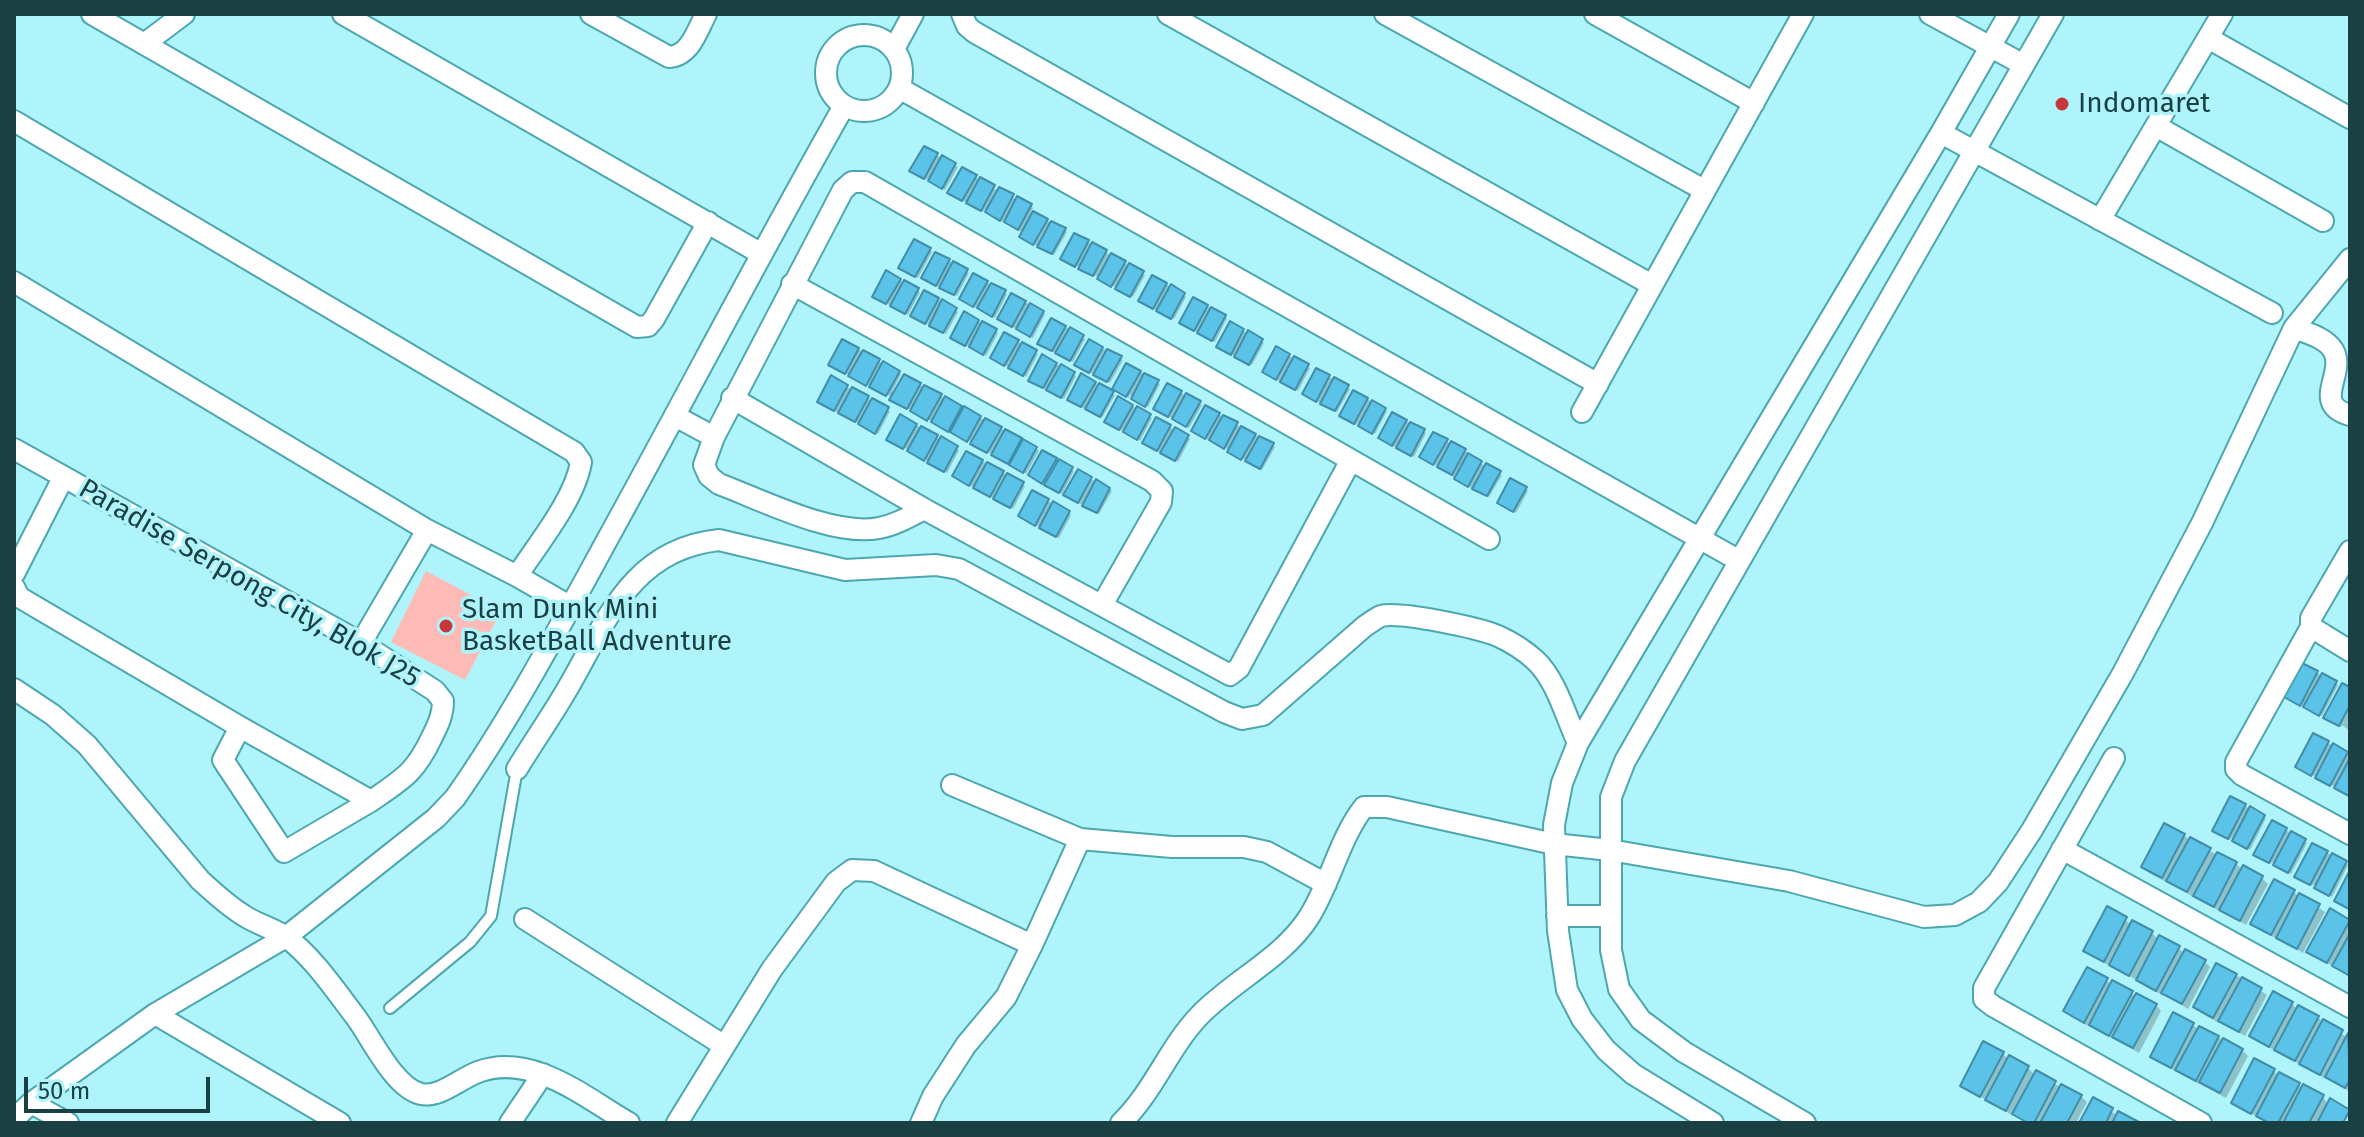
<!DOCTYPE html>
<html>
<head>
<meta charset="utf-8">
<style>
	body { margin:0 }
	#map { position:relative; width:2364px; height:1137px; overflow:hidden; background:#aff3fb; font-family:"Fira Sans",sans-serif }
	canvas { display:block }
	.frame { position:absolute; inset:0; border:16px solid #1a4044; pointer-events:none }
	.scale { position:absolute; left:24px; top:1077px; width:186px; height:36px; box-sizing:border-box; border:4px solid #1a4044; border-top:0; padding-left:10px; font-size:24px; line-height:28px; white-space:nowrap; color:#1a4044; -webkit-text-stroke:6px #aff3fb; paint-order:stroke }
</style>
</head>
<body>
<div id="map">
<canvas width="2364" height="1137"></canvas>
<div class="frame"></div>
<div class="scale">50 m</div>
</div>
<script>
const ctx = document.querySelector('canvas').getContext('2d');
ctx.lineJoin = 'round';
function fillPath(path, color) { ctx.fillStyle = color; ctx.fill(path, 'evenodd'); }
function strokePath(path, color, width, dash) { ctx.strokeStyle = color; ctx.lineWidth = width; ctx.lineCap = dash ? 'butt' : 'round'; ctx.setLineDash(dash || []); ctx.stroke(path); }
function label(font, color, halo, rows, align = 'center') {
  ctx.font = font + ' "Fira Sans",sans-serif'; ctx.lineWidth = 7; ctx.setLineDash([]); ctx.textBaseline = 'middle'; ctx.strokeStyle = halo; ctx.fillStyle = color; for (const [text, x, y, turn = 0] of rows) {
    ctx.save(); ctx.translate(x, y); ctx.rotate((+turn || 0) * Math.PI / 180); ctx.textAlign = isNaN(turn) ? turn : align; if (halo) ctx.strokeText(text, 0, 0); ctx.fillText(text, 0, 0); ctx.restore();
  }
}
fillPath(new Path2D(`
	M426,571L501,611L465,680L391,642Z`), '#febab4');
fillPath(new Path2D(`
	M924,148L958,167L945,190L928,178L927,180L914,173Z
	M975,177L999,192L1031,206L1033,208L1031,212L1065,230L1067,232L1054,255L1024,239L1023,233L1004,220L1003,222L985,209L983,212L950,193Z
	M1087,242L1145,275L1133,297L1078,266L1064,261Z
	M930,250L932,252L918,278L903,270Z
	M949,261L969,273L957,296L926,280Z
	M899,280L920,292L908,315L877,298Z
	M986,282L1007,294L995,318L977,306L976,308L964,301Z
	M1166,284L1186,297L1174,319L1143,303Z
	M937,299L958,312L946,334L915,318Z
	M1025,302L1045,314L1033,338L1002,321Z
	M1207,306L1227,318L1215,342L1184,325Z
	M977,321L998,333L986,356L955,340Z
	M1231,324L1264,343L1252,365L1221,349Z
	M1065,327L1085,339L1073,362L1042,346Z
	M1018,342L1038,354L1026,377L995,360Z
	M1102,348L1123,360L1110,383L1079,367Z
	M858,349L901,374L892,392L895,393L920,385L1036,448L1039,451L1026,474L970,441L895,402L896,399L833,367Z
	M1277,349L1310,368L1298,391L1266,374Z
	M1056,364L1076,376L1064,399L1033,383Z
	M1317,370L1350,389L1337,412L1306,396Z
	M1140,372L1160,384L1148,407L1130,395L1129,398L1117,391Z
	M1094,383L1115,395L1102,418L1072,402Z
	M847,387L890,411L878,434L822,404Z
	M1181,393L1202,405L1189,428L1158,411Z
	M1367,399L1387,411L1375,434L1358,423L1356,425L1344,418Z
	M1132,406L1152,418L1140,441L1109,424Z
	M1218,414L1275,447L1262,470L1209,438L1208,440L1196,433Z
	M1405,421L1426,433L1414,457L1382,440Z
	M916,425L959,450L947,473L907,449L891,442Z
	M1169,427L1190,439L1178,462L1147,445Z
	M1446,441L1465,451L1486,467L1502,475L1489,497L1458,481L1437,464L1436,466L1424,459Z
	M1055,459L1074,471L1062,494L1033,477Z
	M982,461L1025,486L1013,509L957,478Z
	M1091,479L1112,491L1099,514L1068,497Z
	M1526,489L1528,491L1516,513L1502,505Z
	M1048,501L1071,515L1059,538L1023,518Z
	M2317,673L2338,685L2322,716L2289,699Z
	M2350,689V731L2342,725L2341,727L2328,720Z
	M2328,743L2350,756V796L2315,775L2314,776L2300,769Z
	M2245,806L2266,818L2250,850L2231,838L2230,840L2217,832Z
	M2286,830L2307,843L2291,874L2272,862L2271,864L2258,857Z
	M2184,835L2190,841L2236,864L2243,870L2244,868L2262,878L2268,884L2246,925L2221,909L2220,911L2202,902L2194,894L2193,897L2169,881L2168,883L2149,873L2143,867Z
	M2327,853L2348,865L2332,897L2313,884L2312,886L2299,879Z
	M2293,892L2325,912L2303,953L2278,937L2277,939L2259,929L2253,923Z
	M2108,909L2132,925L2152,933L2159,940L2205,962L2210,967L2188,1009L2164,993L2162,995L2144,985L2137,978L2136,980L2111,964L2110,966L2091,956L2086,951Z
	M2331,910L2350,921V977L2309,952Z
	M2236,975L2267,995L2245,1036L2220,1021L2219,1023L2201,1013L2195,1007Z
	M2106,980L2112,985L2156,1005L2161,1011L2139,1053L2097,1030L2091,1025L2090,1027L2071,1017L2066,1011Z
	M2292,1004L2298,1010L2318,1018L2348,1038L2350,1036V1092L2327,1077L2326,1079L2283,1055L2277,1049L2276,1051L2257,1041L2251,1035Z
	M2193,1025L2199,1030L2200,1028L2242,1050L2248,1056L2226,1098L2184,1076L2178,1070L2177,1072L2158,1062L2152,1056Z
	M2003,1054L2009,1060L2010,1058L2028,1068L2035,1075L2081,1096L2087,1102L2076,1123H2026L2013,1113L2012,1115L1994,1105L1962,1085Z
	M2274,1071L2279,1076L2323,1097L2341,1123H2267L2233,1102Z
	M2094,1100L2118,1116L2136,1123H2082Z`), '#0003');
const building = new Path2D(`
	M924,146L938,153L924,179L909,171Z
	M942,155L956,163L942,189L928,181Z
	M962,167L977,175L962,201L947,193Z
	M980,177L995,185L981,211L966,203Z
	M999,187L1014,194L1000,221L985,212Z
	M1017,196L1032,204L1018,230L1004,222Z
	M1033,211L1048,219L1033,245L1019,237Z
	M1051,221L1066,228L1052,254L1037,247Z
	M1074,233L1089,240L1075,267L1060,259Z
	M914,239L931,248L915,277L898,268Z
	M1092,242L1107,250L1093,276L1078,269Z
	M935,252L950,259L936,286L921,278Z
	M1111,253L1126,261L1111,287L1097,279Z
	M953,261L968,269L954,295L939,288Z
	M1129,263L1144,271L1130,297L1115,289Z
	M886,270L901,279L886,304L872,297Z
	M973,273L988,281L973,307L959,299Z
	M1152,275L1167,283L1153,309L1138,301Z
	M904,280L919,288L905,314L890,306Z
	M991,283L1006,290L992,317L977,308Z
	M1171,284L1185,293L1171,319L1156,311Z
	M924,290L939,298L925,324L910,316Z
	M1011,293L1026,301L1012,327L997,319Z
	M1193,297L1208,305L1194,331L1179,323Z
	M942,299L957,308L943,333L929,326Z
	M1030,303L1044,311L1030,337L1016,329Z
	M1211,307L1226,315L1212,341L1197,333Z
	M964,311L979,320L965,346L950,338Z
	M1051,318L1066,326L1052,351L1037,344Z
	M982,321L997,329L983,355L969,347Z
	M1230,321L1244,329L1231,355L1216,347Z
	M1070,327L1084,335L1070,361L1055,353Z
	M1248,330L1263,339L1249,365L1234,357Z
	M1004,332L1019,340L1004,366L990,358Z
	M842,339L859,348L845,374L828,365Z
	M1089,339L1103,347L1089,373L1074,365Z
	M1022,342L1037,350L1023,376L1008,368Z
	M1276,346L1290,354L1276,380L1262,372Z
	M1107,349L1122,356L1107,382L1093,375Z
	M863,350L880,359L866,386L848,376Z
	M1042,354L1057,363L1043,388L1028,381Z
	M1294,356L1309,364L1295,390L1280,382Z
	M883,361L900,371L886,396L869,387Z
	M1126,363L1141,371L1126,397L1112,389Z
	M1061,364L1075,372L1061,398L1046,390Z
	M1316,368L1330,375L1316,402L1302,394Z
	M1081,373L1096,382L1081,407L1067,400Z
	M1144,373L1159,380L1145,407L1131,399Z
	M904,374L921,383L907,409L889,400Z
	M831,375L848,385L834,411L817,402Z
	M1334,377L1349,385L1335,411L1320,404Z
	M1099,383L1114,391L1100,417L1085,409Z
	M1167,383L1182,391L1168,417L1153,409Z
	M924,385L942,394L927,421L910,411Z
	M852,387L869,396L855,422L838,413Z
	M1353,390L1368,398L1354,424L1339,416Z
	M1186,393L1201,401L1186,427L1172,419Z
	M945,396L962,406L948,432L931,422Z
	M1118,396L1133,405L1119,430L1104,422Z
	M872,398L889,407L875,434L858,424Z
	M1372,400L1386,408L1372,434L1358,426Z
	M1205,405L1220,413L1205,439L1191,431Z
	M964,406L981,416L967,442L950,432Z
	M1137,406L1151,414L1137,440L1123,432Z
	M1392,412L1407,420L1392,446L1378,438Z
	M900,414L917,424L903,449L886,440Z
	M1223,415L1238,422L1224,449L1209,440Z
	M1156,417L1171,425L1157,451L1142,443Z
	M985,418L1002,427L987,453L970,444Z
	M1410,422L1425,429L1411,456L1396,448Z
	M921,426L938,435L924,461L907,451Z
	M1241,426L1256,434L1241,460L1227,452Z
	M1175,427L1189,435L1175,461L1160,453Z
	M1005,429L1022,438L1008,464L991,455Z
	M1433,432L1448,439L1433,465L1419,457Z
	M941,436L958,446L944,472L927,463Z
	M1259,436L1274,443L1260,469L1245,461Z
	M1023,439L1037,447L1023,473L1009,465Z
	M1451,441L1466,449L1452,475L1437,467Z
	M1042,450L1057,458L1042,484L1028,475Z
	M966,451L983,460L969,486L952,476Z
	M1468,453L1482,461L1468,487L1454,479Z
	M1059,459L1073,467L1059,493L1044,485Z
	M987,462L1004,471L990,497L973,488Z
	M1486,463L1501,471L1487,496L1472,489Z
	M1078,469L1092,477L1078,503L1063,495Z
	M1007,473L1024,482L1010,508L993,499Z
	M1510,478L1527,487L1513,512L1497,503Z
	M1096,479L1110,488L1097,513L1082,506Z
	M1032,490L1049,499L1035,526L1018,516Z
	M1053,501L1070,511L1056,537L1039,528Z
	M2302,663L2318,671L2300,706L2284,697Z
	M2322,673L2337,681L2319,716L2303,707Z
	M2342,683L2350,687V705L2339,726L2323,718Z
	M2313,733L2329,741L2311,776L2295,767Z
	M2333,743L2348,752L2330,786L2315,778Z
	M2350,758V795L2349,796L2334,788Z
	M2230,796L2246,804L2228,839L2212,831Z
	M2250,806L2265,815L2247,849L2232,841Z
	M2272,820L2287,828L2269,863L2253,855Z
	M2164,823L2185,834L2162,878L2141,867Z
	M2291,831L2306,839L2288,873L2273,865Z
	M2190,837L2211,848L2187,892L2166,881Z
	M2312,843L2328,851L2310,885L2294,877Z
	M2217,852L2237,862L2214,907L2193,896Z
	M2332,853L2347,861L2329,896L2314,888Z
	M2243,865L2263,876L2240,921L2219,910Z
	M2350,870V908L2349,909L2334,901Z
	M2274,879L2295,890L2271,935L2250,924Z
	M2299,893L2320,904L2297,949L2276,938Z
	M2107,906L2127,917L2104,962L2083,951Z
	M2330,908L2350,920L2327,963L2306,952Z
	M2132,920L2153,931L2129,976L2109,965Z
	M2350,933V976L2332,966Z
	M2159,935L2180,946L2156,991L2136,980Z
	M2185,949L2206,960L2182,1004L2161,993Z
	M2216,963L2237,974L2213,1018L2193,1007Z
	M2087,967L2108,978L2084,1023L2063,1011Z
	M2242,977L2262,988L2239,1032L2218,1021Z
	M2112,980L2133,991L2109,1036L2089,1025Z
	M2273,991L2293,1002L2269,1047L2249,1036Z
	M2136,993L2157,1004L2133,1048L2112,1037Z
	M2298,1005L2319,1016L2295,1061L2274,1050Z
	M2173,1012L2194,1023L2171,1068L2150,1057Z
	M2323,1019L2343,1030L2320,1075L2299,1064Z
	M2199,1026L2219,1036L2196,1081L2175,1070Z
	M2348,1033L2350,1080L2345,1088L2325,1077Z
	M2223,1038L2243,1049L2220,1093L2199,1082Z
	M1983,1041L2004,1052L1980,1097L1960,1086Z
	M2009,1055L2029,1066L2006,1111L1985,1100Z
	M2254,1058L2275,1069L2251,1114L2231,1103Z
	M2036,1070L2056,1081L2034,1123H2028L2012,1114Z
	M2279,1072L2300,1083L2278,1123H2269L2256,1116Z
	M2061,1084L2082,1095L2067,1123H2040Z
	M2303,1084L2324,1095L2309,1123H2283Z
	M2093,1097L2113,1108L2106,1123H2079Z
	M2330,1098L2350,1110L2343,1123H2317Z
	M2118,1111L2139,1122V1123H2112Z`);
fillPath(building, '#5bc3e8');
strokePath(building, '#418eaa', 2);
const lane = new Path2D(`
	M390,1008L470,942L491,916L517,769`);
const street = new Path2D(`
	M92,14L637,327L648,326L654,319L708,222
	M343,14L760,253
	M591,14L669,57C690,56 697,31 706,14
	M962,14L967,26L974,32L1598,384
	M1168,14L1652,285
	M1385,14L1704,190
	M1595,14L1754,103
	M1930,14L2024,65
	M826 73a38 38 0 1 1 76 0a38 38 0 1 1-76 0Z
	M2208,38L2350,118
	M144,44L184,14
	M894,49L913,14
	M899,88L1738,560
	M14,121L574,452L581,462C575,499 538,544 517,576L427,530L14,282
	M2156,126L2323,221
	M1941,133L2272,313
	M2100,220L2222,14
	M792,284L1152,481L1162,491L1161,502L1102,605
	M2294,328C2306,333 2325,337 2333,350C2347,373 2310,404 2350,415
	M732,398L924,509
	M1582,412L1803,14
	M675,416L714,437L704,465L709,476L719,484C762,500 834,537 879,528C895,525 909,517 924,509L1230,675L1239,668L1351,460L1489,539
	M714,437L843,190L852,182H865L1351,460
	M14,449L361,643L435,691L443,701C443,715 438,725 432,737C415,773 403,779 371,801L240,727L19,597L14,587
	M2350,551L2311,618V627L2236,762V769L2242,775L2350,834
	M14,574L63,478
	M517,576L571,607
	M2311,627L2350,651
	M361,643L427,530
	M14,689L53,715L87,745L200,880C214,893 227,905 243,915C256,924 273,928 286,937C313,957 335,990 355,1016C371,1037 394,1088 421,1094C440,1098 461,1078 478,1072C532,1052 584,1097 629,1123
	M240,727L223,760L284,852L371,801
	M2114,758L1984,988V999L1993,1006L2201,1123
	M517,769C534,741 553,714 569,686C607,620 632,549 719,540L845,570L936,565L959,569L1224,712L1242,719L1263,715L1365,626C1370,623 1376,618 1381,616C1400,611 1479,628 1498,636C1511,642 1524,650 1535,660C1556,679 1566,717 1578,743
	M952,785L1080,839L1172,847H1244L1267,852L1326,884
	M2062,849L2350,1007
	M1557,916H1611
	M525,919L723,1045
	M155,1014L286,937L436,818L455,798C511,718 559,628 606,542C686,397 762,250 844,106
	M31,1103L68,1123
	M14,1119L31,1103L155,1014L340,1123
	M510,1123L543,1074
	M677,1123L772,969L836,882L852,870L874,871L1032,945L1080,839
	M921,1123L933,1096L966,1045L1006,997L1032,945
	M1121,1123C1154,1091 1169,1047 1200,1015C1234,980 1283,958 1309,917C1330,884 1340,837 1364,807H1387L1554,844L1610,850L1789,881L1924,917L1955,915L1979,902L1998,882L2032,830L2123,673L2202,523L2294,328L2350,259
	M1713,1123L1633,1074L1606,1050L1582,1019L1567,990L1558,931L1554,825L1562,783L1578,743L1941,133L2009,14
	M1805,1123L1684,1052L1641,1020L1619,989L1611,950V797L1625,761L2053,14`);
strokePath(lane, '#4da7b0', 14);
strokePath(street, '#4da7b0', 24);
strokePath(lane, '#fff', 10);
strokePath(street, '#fff', 20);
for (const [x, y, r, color] of [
	[2062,104,8,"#c6373a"],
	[446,626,8,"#c6373a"]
]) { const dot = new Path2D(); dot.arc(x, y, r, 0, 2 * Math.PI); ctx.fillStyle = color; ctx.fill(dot); strokePath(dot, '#aff3fb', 3); }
label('28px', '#1a4044', '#aff3fb', [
	["Indomaret",2078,104],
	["Slam Dunk Mini",462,610],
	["BasketBall Adventure",462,642]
], 'left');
label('28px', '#1a4044', '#aff3fb', [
	["Paradise Serpong City, Blok J25",249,584,30]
]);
</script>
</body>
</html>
